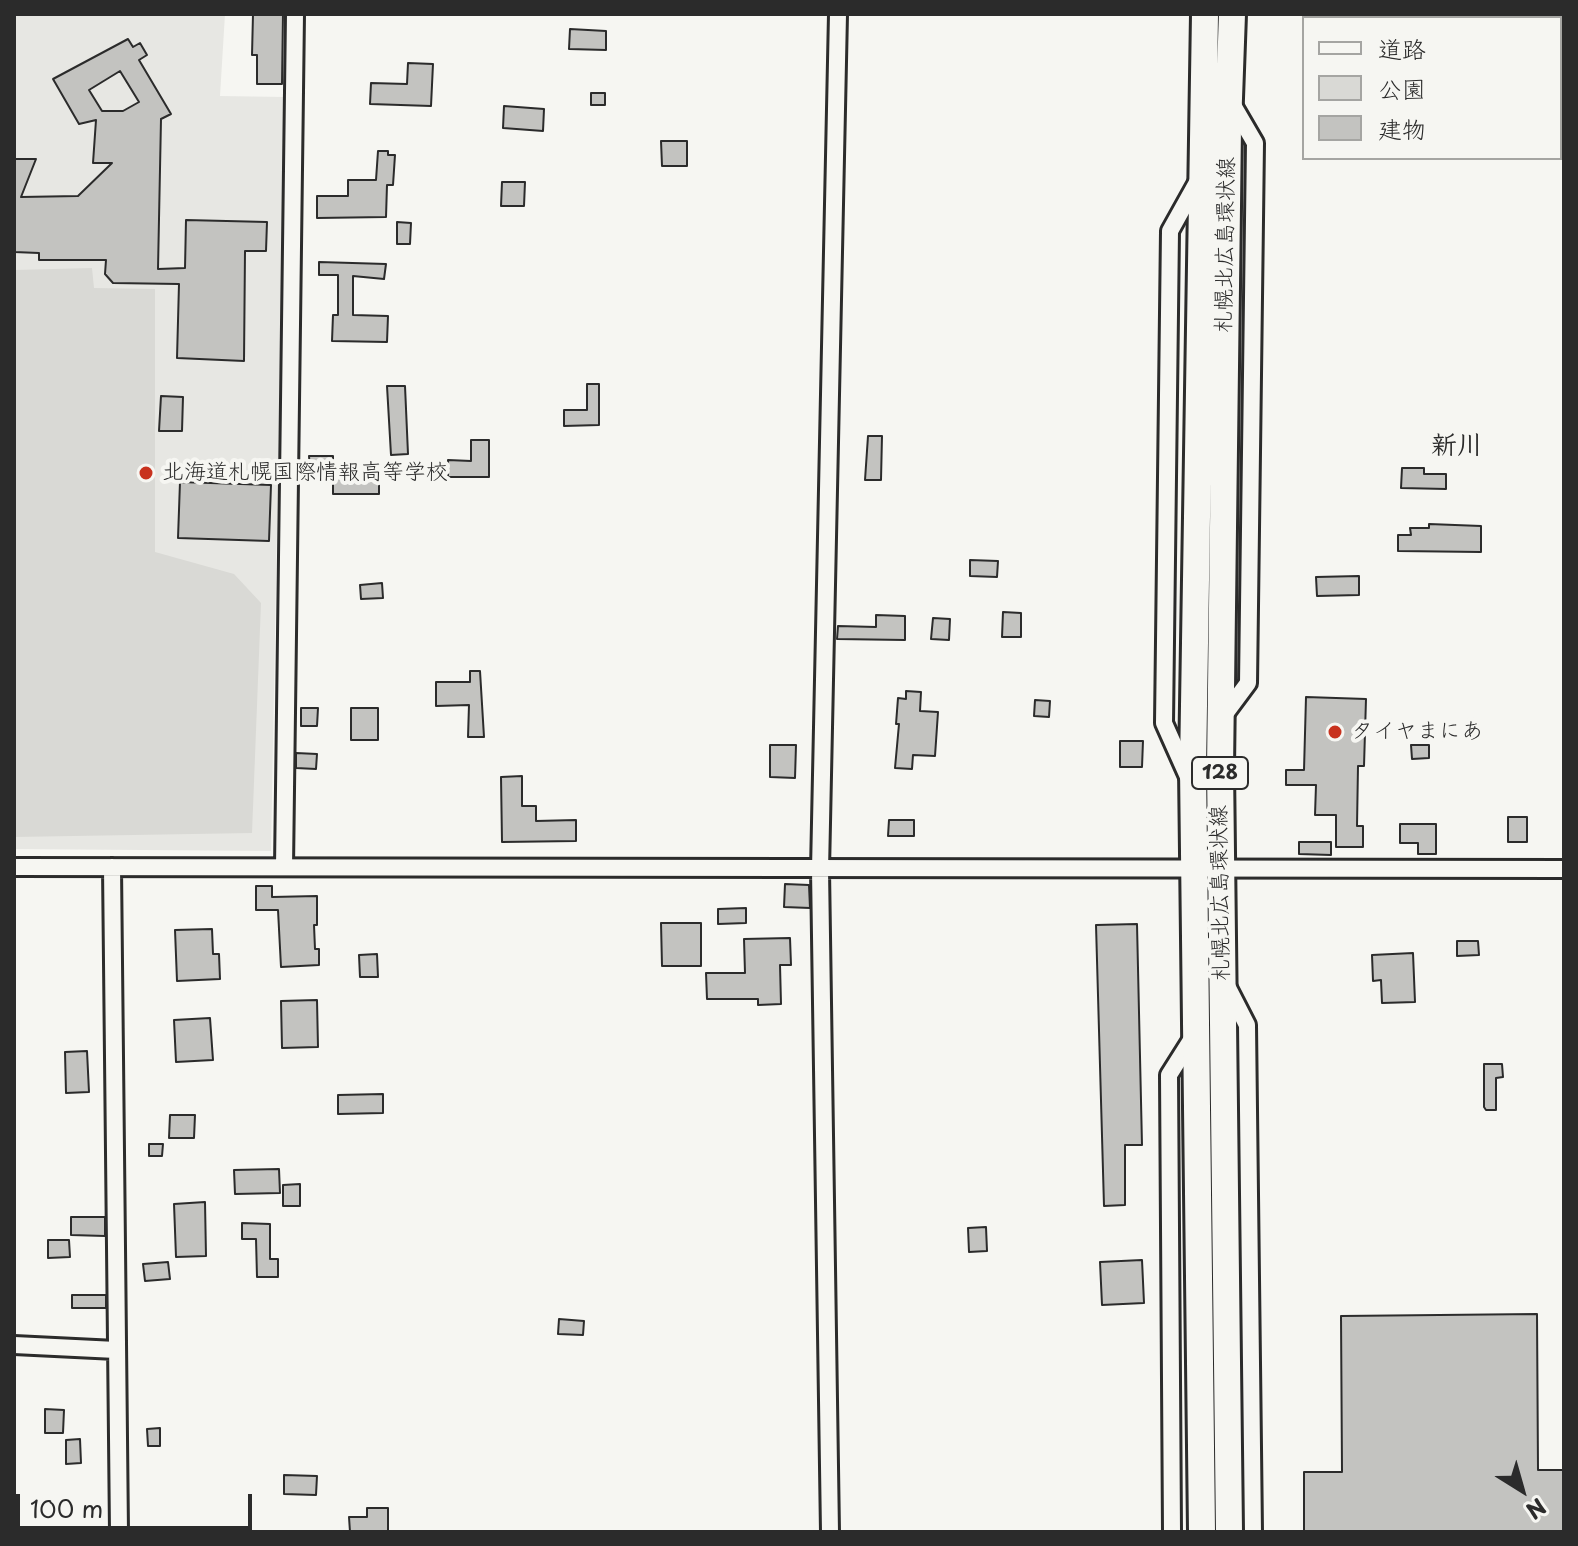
<!DOCTYPE html>
<html>
<head>
<meta charset="utf-8">
<style>
	body { margin:0 }
	#map { position:relative; width:1578px; height:1546px; overflow:hidden; background:#f6f6f2; font-family:"Playpen Sans","Klee One",sans-serif }
	canvas { display:block }
	.frame { position:absolute; inset:0; border:16px solid #2b2b2b; pointer-events:none }
	.legend { position:absolute; left:1302px; top:16px; width:260px; height:144px; box-sizing:border-box; background:#f6f6f2; border:2px solid #a5a5a2; margin:0; padding:10px 14px; list-style:none; font-size:24px; color:#2b2b2b }
	.legend li { display:flex; align-items:center; gap:16px; height:40px }
	.legend b { width:40px; border:2px solid #a5a5a2 }
	.north { position:absolute; left:1482px; top:1450px; width:80px; height:80px; -webkit-text-stroke:6px #f6f6f2; paint-order:stroke; rotate:143deg; font-size:22px; font-weight:700; line-height:32px; text-align:center; color:#2b2b2b }
	.north::after { content:''; display:block; margin:auto; width:28px; height:36px; background:#2b2b2b; clip-path:polygon(50% 0,100% 100%,50% 72%,0 100%) }
	.scale { position:absolute; left:16px; top:1494px; width:236px; height:36px; box-sizing:border-box; border:4px solid #2b2b2b; border-top:0; padding-left:10px; font-size:24px; line-height:28px; white-space:nowrap; color:#2b2b2b; -webkit-text-stroke:6px #f6f6f2; paint-order:stroke }
</style>
</head>
<body>
<div id="map">
<canvas width="1578" height="1546"></canvas>
<div class="frame"></div>
<ul class="legend">
<li><b style="height:10px;background:#f6f6f2"></b>道路</li>
<li><b style="height:22px;background:#d9d9d5"></b>公園</li>
<li><b style="height:22px;background:#c3c3c0"></b>建物</li>
</ul>
<div class="north">N</div>
<div class="scale">100 m</div>
</div>
<script>
const ctx = document.querySelector('canvas').getContext('2d');
ctx.lineJoin = 'round';
function fillPath(path, color) { ctx.fillStyle = color; ctx.fill(path, 'evenodd'); }
function strokePath(path, color, width, dash) { ctx.strokeStyle = color; ctx.lineWidth = width; ctx.lineCap = dash ? 'butt' : 'round'; ctx.setLineDash(dash || []); ctx.stroke(path); }
function label(font, color, halo, rows, align = 'center') {
  ctx.font = font + ' "Playpen Sans","Klee One",sans-serif'; ctx.lineWidth = 8; ctx.setLineDash([]); ctx.textBaseline = 'middle'; ctx.strokeStyle = halo; ctx.fillStyle = color; for (const [text, x, y, turn = 0] of rows) {
    ctx.save(); ctx.translate(x, y); ctx.rotate((+turn || 0) * Math.PI / 180); ctx.textAlign = isNaN(turn) ? turn : align; if (halo) ctx.strokeText(text, 0, 0); ctx.fillText(text, 0, 0); ctx.restore();
  }
}
fillPath(new Path2D(`
	M14,14H225L220,96L285,97L271,851L14,849Z`), '#e7e7e3');
fillPath(new Path2D(`
	M92,268L94,288L155,289V552L234,574L261,603L252,833L14,837V270Z`), '#d9d9d5');
const building = new Path2D(`
	M253,14H283L282,84H257V55H252Z
	M570,29L606,31V50L569,49Z
	M128,39L133,47L140,43L147,55L139,60L171,114L161,119L158,269L185,268L186,220L267,222L266,251H245L244,361L177,358L179,284L113,283L105,274L106,260H39V253L14,252V159H36L21,197L78,196L112,163H93L96,120L79,124L53,79ZM120,71L139,102L123,111H102L89,90Z
	M408,63L433,64L431,106L370,104L371,83L407,84Z
	M591,93H605V105H591Z
	M504,106L544,109L543,131L503,128Z
	M661,141H687V166H662Z
	M378,151H388V155H395L393,185H387L386,217L317,218V196H348V180H376Z
	M502,182H525L524,206H501Z
	M397,222L411,223L410,244H397Z
	M319,262L386,264L384,279L353,276V315L388,316L387,342L332,341L333,315H338V275H319Z
	M587,384H599V425L564,426V410H587Z
	M387,386H405L408,454L391,455Z
	M161,396L183,397L182,431H159Z
	M868,436H882L881,480H865Z
	M471,440H489V477H448V460L471,461Z
	M309,456H333V468L310,469Z
	M1402,468H1424V474H1446V489L1401,488Z
	M333,474L379,475V494H333Z
	M180,482L271,485L269,541L178,538Z
	M1429,524L1481,526V552L1398,551V535H1411L1410,528H1429Z
	M970,560L998,561L997,577L970,576Z
	M1359,576V595L1317,596L1316,577Z
	M382,583L383,598L361,599L360,585Z
	M1003,612L1021,613V637H1002Z
	M876,615L905,616V640L837,639L838,626L876,627Z
	M933,618L950,619L949,640L931,639Z
	M470,671H480L484,737H468L469,705L436,706V682H470Z
	M906,691L921,692L920,711L938,712L935,756L913,755L912,769L895,768L899,724H896L898,698L906,699Z
	M1306,697L1366,699L1364,766H1358L1357,826H1363V847H1336V815H1315L1316,785H1286V770H1304Z
	M1035,700L1050,701L1049,717L1034,716Z
	M301,708H318L317,726H301Z
	M351,708H378V740H351Z
	M1120,741H1143L1142,767H1120Z
	M770,745H796L795,778L770,777Z
	M1411,745H1429V758L1412,759Z
	M296,753L317,754L316,769L296,768Z
	M522,776V806H536V821L576,820V841L502,842L501,777Z
	M1508,817H1527V842H1508Z
	M889,820H914V836H888Z
	M1400,824H1436V854H1418V843H1400Z
	M1299,842H1331V855L1299,854Z
	M785,884L809,885L810,908L784,907Z
	M256,886H272V897L317,896V925H314L315,949H319V965L281,967L278,910H256Z
	M746,908V923L718,924V909Z
	M661,923H701V966H662Z
	M1137,924L1142,1145H1125V1205L1104,1206L1096,925Z
	M212,929L213,954H219L220,979L177,981L175,930Z
	M790,938L791,965H780L781,1004L758,1005V999H707L706,973H745L744,939Z
	M1457,941H1478L1479,955L1457,956Z
	M1413,953L1415,1002L1382,1003L1381,980L1373,981L1372,955Z
	M377,954L378,977H360L359,955Z
	M317,1000L318,1047L282,1048L281,1001Z
	M210,1018L213,1060L176,1062L174,1020Z
	M87,1051L89,1092L66,1093L65,1052Z
	M1484,1064H1502L1503,1077L1496,1078V1110H1486L1484,1107Z
	M383,1094V1113L338,1114V1095Z
	M170,1115H195L194,1138H169Z
	M149,1144H163L162,1156H149Z
	M279,1169L280,1193L235,1194L234,1170Z
	M300,1184V1206H283V1185Z
	M205,1202L206,1256L176,1257L174,1204Z
	M71,1217H105V1236L71,1235Z
	M242,1223L270,1224V1259H278V1277H257L256,1239H242Z
	M986,1227L987,1251L969,1252L968,1228Z
	M48,1240H69L70,1257L48,1258Z
	M1142,1260L1144,1303L1102,1305L1100,1262Z
	M168,1262L170,1279L145,1281L143,1264Z
	M72,1295H106V1308H72Z
	M1537,1314L1538,1470H1564V1532H1304V1472H1342L1341,1316Z
	M559,1319L584,1321L583,1335L558,1334Z
	M45,1409L64,1410L63,1433H45Z
	M160,1428V1446H148L147,1429Z
	M80,1439L81,1463L66,1464V1440Z
	M284,1475L317,1476L316,1495L284,1494Z
	M367,1508H388V1532H350L349,1517H367Z`);
fillPath(building, '#c3c3c0');
strokePath(building, '#2b2b2b', 2);
const street = new Path2D(`
	M1222,718L1248,683L1255,143L1230,100
	M1189,779L1164,723L1170,231L1199,179
	M14,867L1564,869
	M112,867L119,1532
	M284,867L295,14
	M1226,984L1247,1025L1253,1532
	M14,1345L116,1350
	M830,1532L820,870L838,14
	M1172,1532L1169,1075L1193,1037`);
const primary = new Path2D(`
	M1202,1532L1193,768L1205,14
	M1229,1532L1220,768L1228,126L1232,14`);
strokePath(street, '#2b2b2b', 22);
strokePath(primary, '#2b2b2b', 32);
strokePath(street, '#f6f6f2', 16);
strokePath(primary, '#f6f6f2', 26);
for (const [x, y, r, color] of [
	[146,473,8,"#c8321e"],
	[1335,732,8,"#c8321e"]
]) { const dot = new Path2D(); dot.arc(x, y, r, 0, 2 * Math.PI); ctx.fillStyle = color; ctx.fill(dot); strokePath(dot, '#f6f6f2', 3); }
for (const [x, y, w] of [
	[1220,773,56]
]) { const box = new Path2D(); box.roundRect(x - w / 2, y - 16, w, 32, 6); ctx.fillStyle = '#f6f6f2'; ctx.fill(box); strokePath(box, '#2b2b2b', 2); }
label('bold 20px', '#2b2b2b', null, [
	["128",1220,773]
]);
label('22px', '#2b2b2b', '#f6f6f2', [
	["札幌北広島環状線",1226,245,-89],
	["札幌北広島環状線",1221,893,-91]
]);
label('22px', '#2b2b2b', '#f6f6f2', [
	["北海道札幌国際情報高等学校",162,473],
	["タイヤまにあ",1351,732]
], 'left');
label('bold 26px', '#2b2b2b', '#f6f6f2', [
	["新川",1457,447]
]);
</script>
</body>
</html>
